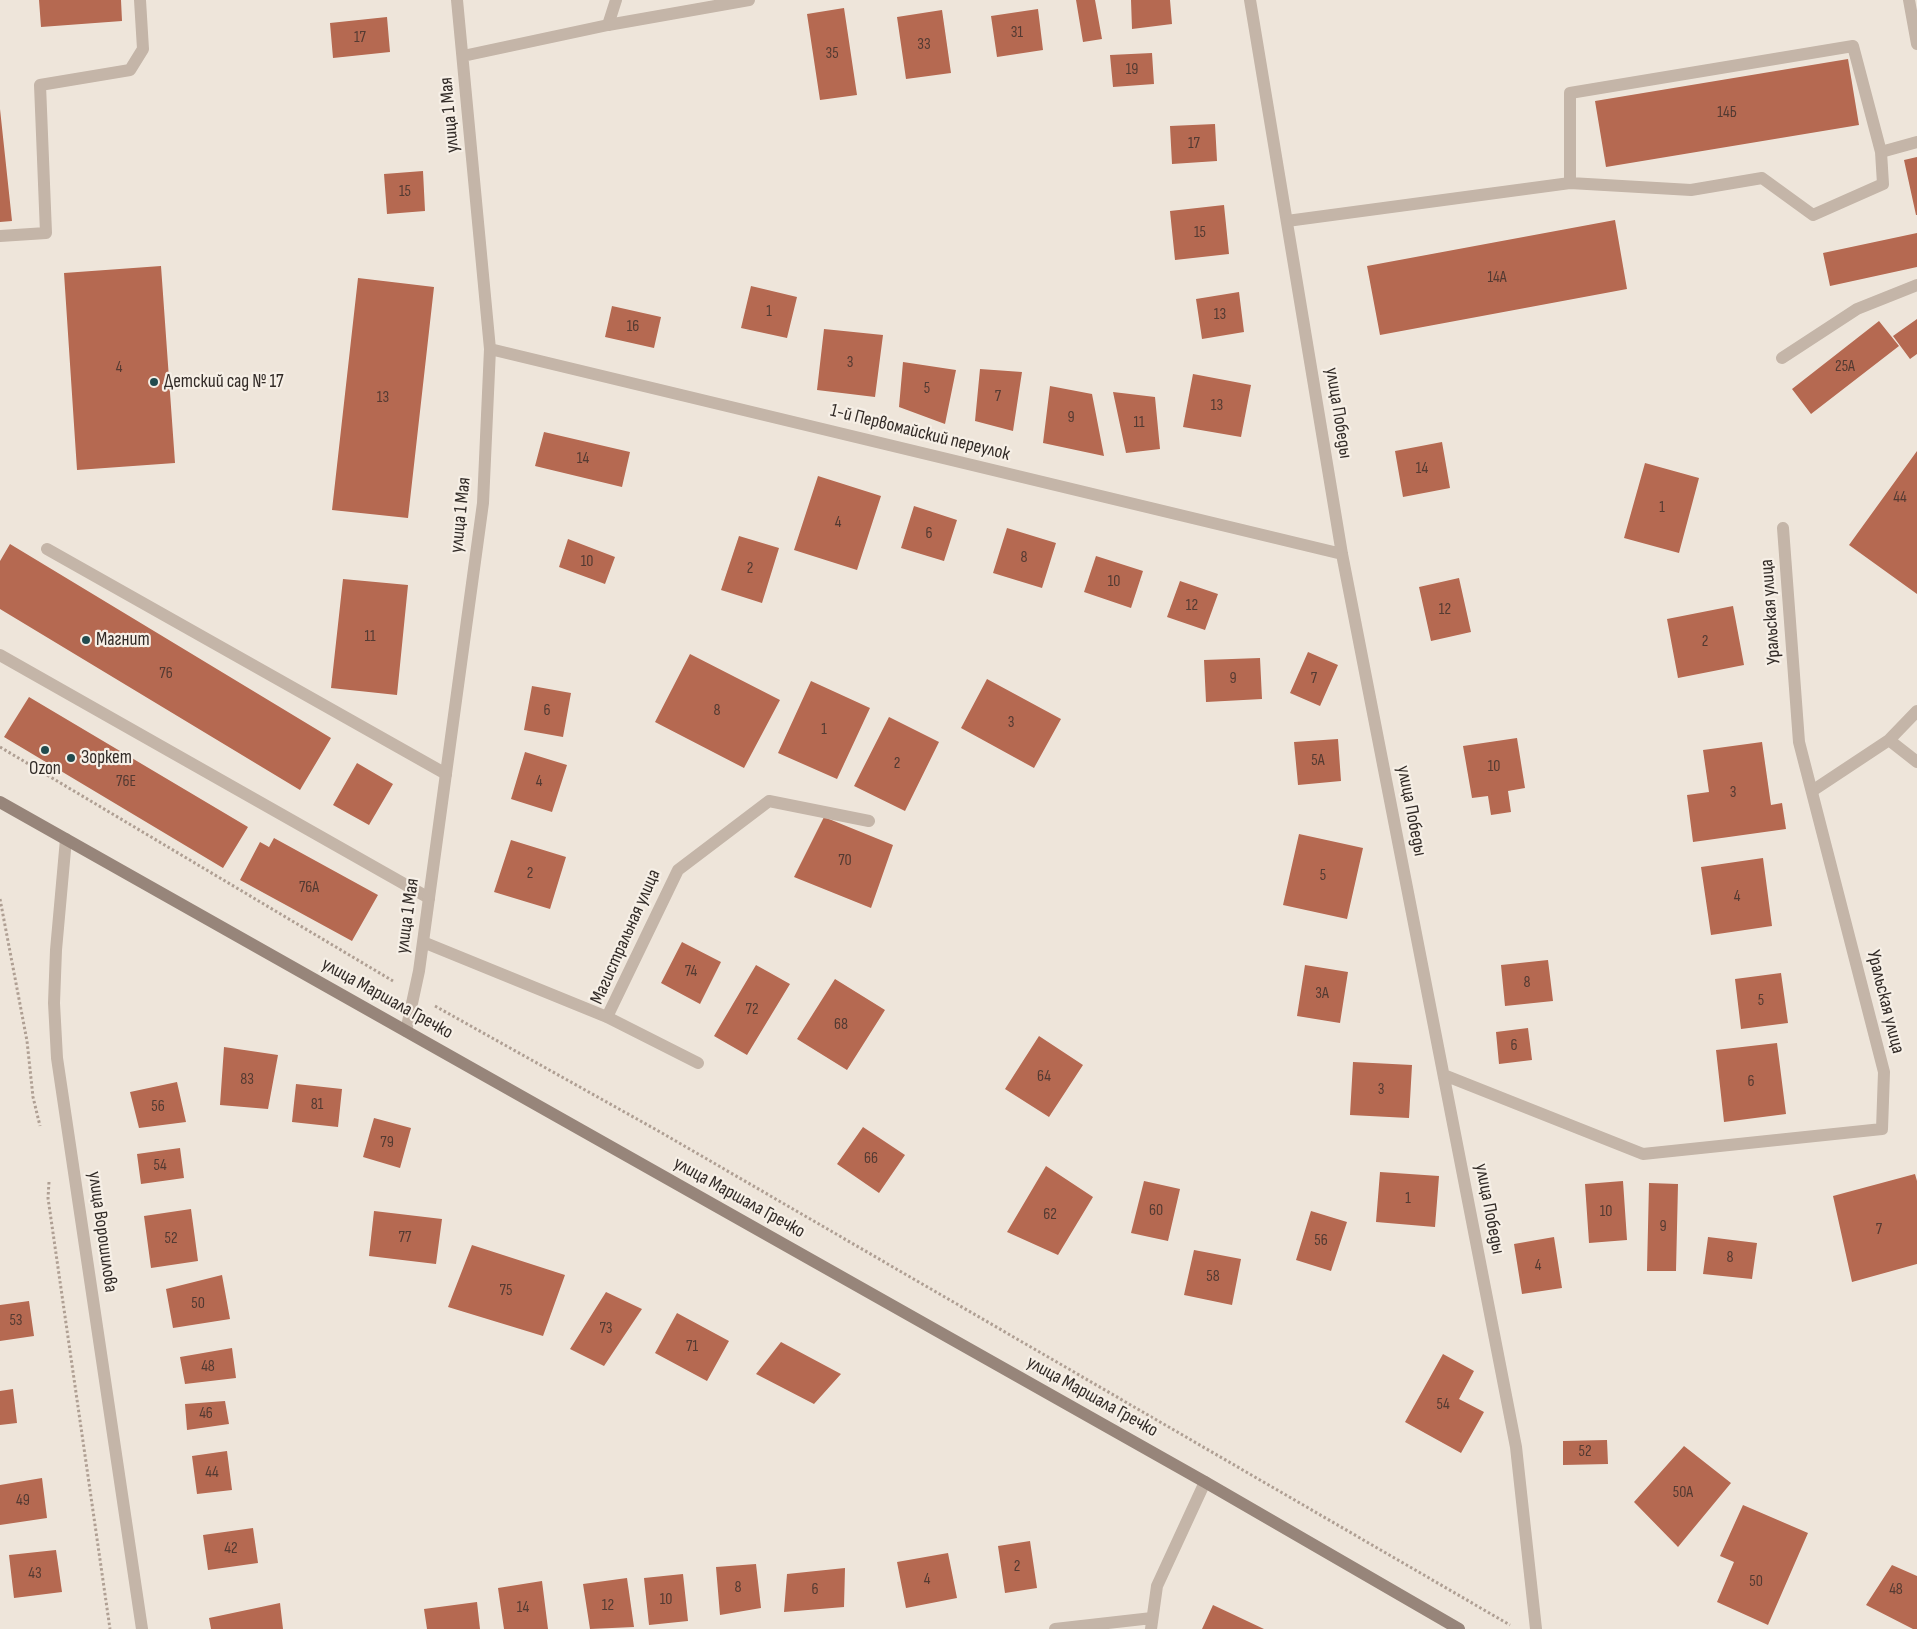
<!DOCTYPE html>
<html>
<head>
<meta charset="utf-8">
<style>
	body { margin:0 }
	canvas { display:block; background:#eee5da }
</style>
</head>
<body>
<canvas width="1917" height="1629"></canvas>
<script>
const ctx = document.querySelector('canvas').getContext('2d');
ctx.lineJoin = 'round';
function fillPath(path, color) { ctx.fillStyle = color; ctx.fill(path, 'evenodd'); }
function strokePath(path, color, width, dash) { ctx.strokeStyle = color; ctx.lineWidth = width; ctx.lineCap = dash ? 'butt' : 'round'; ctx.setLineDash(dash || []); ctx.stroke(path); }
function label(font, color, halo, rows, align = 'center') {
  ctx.font = font + ' "Sofia Sans Condensed",sans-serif'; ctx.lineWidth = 4.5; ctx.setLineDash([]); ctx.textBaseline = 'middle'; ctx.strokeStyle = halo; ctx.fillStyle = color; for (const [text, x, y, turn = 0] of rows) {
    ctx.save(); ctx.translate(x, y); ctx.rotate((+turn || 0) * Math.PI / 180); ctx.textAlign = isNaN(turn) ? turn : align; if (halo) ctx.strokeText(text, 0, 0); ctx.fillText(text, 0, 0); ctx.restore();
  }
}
fillPath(new Path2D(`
	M39,0H121L122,21L41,27Z
	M1076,0H1095L1102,39L1083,42Z
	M1131,0H1170L1172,24L1132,29Z
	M844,8L857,95L820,100L807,14Z
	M1038,9L1043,50L997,57L991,16Z
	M942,10L951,73L906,79L897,17Z
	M387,17L390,52L333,58L330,23Z
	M1152,53L1154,84L1113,87L1110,55Z
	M1848,59L1859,125L1606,167L1595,101Z
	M0,109L12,221L0,222Z
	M1215,124L1217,161L1172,164L1170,126Z
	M1917,157V215H1916L1904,160Z
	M423,171L425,211L387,214L384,174Z
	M1224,205L1229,254L1175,260L1170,211Z
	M1615,220L1627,289L1380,335L1367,266Z
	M1917,233V267L1830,286L1823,253Z
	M161,266L175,463L77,470L64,273Z
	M358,278L434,287L408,518L332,510Z
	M751,286L797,297L787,338L741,328Z
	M1239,292L1244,332L1202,339L1196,299Z
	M612,306L661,317L654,348L605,337Z
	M1917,319V354L1910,359L1893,336Z
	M1879,321L1899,346L1811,414L1792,389Z
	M824,329L883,335L875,397L817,390Z
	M903,362L956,370L945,424L899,407Z
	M980,369L1022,372L1013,431L975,421Z
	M1193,374L1251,385L1241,437L1183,427Z
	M1050,386L1092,394L1104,456L1043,443Z
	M1113,392L1155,397L1160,449L1126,453Z
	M544,432L630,452L622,487L535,466Z
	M1442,442L1450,488L1403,497L1395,451Z
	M1917,451V594L1849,545Z
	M1645,463L1699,478L1679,553L1624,538Z
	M818,476L881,496L857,570L794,550Z
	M914,506L957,520L944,561L901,548Z
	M1007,528L1056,543L1042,588L993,573Z
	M739,536L779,548L762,603L721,590Z
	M568,539L615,557L605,584L559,567Z
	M10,544L331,738L300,790L0,609V561Z
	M1096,556L1143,571L1131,608L1084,592Z
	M1459,578L1471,632L1431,641L1419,587Z
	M343,579L408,585L397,695L331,688Z
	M1180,581L1218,594L1205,630L1167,617Z
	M1733,606L1744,665L1678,678L1667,619Z
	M1308,652L1338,665L1320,706L1290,693Z
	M690,654L780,700L744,768L655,722Z
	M1260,658L1262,699L1206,702L1204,660Z
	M987,679L1061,719L1034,768L961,728Z
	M811,681L870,708L837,779L778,753Z
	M532,686L571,693L563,737L524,730Z
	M29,697L248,827L223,868L4,737Z
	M889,717L939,742L905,811L854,786Z
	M1517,738L1525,788L1508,791L1511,812L1491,815L1488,796L1472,798L1463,746Z
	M1338,739L1341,781L1298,785L1294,742Z
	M1762,742L1771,805L1782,803L1786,829L1693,842L1687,795L1709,792L1703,750Z
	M525,752L567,765L552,812L511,799Z
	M357,763L393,784L369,825L333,805Z
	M824,817L893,845L871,908L794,877Z
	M1299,834L1363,848L1347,919L1283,905Z
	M274,838L378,895L352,941L240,880L260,842L269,847Z
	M511,840L566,857L550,909L494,892Z
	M1763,858L1772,926L1711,935L1701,867Z
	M682,942L721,962L700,1004L661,983Z
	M1548,960L1553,1001L1505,1006L1501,965Z
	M756,965L790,984L747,1055L714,1036Z
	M1305,965L1348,972L1340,1023L1297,1016Z
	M1781,973L1788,1023L1741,1029L1735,979Z
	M835,979L885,1010L847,1070L797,1039Z
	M1528,1028L1532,1060L1499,1064L1496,1032Z
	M1039,1036L1083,1065L1049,1117L1005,1089Z
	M1777,1043L1786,1114L1724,1122L1716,1050Z
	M224,1047L278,1055L268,1109L220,1105Z
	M1353,1062L1412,1065L1409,1118L1350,1115Z
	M177,1082L186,1122L139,1128L130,1092Z
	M296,1084L342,1089L338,1127L292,1122Z
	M374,1118L411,1128L400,1168L363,1157Z
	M863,1127L905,1155L879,1193L837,1164Z
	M180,1148L184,1178L141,1184L137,1154Z
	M1046,1166L1093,1197L1058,1255L1007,1232Z
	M1380,1172L1439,1176L1435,1227L1376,1222Z
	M1915,1174L1917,1181V1264L1852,1282L1833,1196Z
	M1144,1181L1180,1189L1168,1241L1131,1233Z
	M1623,1181L1627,1240L1589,1243L1585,1184Z
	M1649,1183L1678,1184L1676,1271H1647Z
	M191,1209L198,1261L151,1268L144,1216Z
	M374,1211L442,1219L436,1264L369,1256Z
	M1311,1211L1347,1222L1331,1271L1296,1260Z
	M1554,1237L1562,1288L1522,1294L1514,1244Z
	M1708,1237L1757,1243L1752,1279L1703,1274Z
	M472,1245L565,1275L543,1336L448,1307Z
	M1194,1250L1241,1259L1232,1305L1184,1295Z
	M222,1275L230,1319L173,1328L166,1289Z
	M606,1292L642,1309L604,1366L570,1349Z
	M29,1301L34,1336L0,1341V1305Z
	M677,1313L729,1341L707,1381L655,1353Z
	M781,1342L841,1374L814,1404L756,1374Z
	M232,1348L236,1378L185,1384L180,1357Z
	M1443,1354L1474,1371L1459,1399L1484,1412L1461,1453L1405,1422Z
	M13,1389L17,1423L0,1425V1391Z
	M225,1401L229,1424L187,1430L185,1404Z
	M1607,1440L1608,1464L1563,1465V1441Z
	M1684,1446L1731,1483L1678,1547L1634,1502Z
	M227,1451L232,1490L197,1494L192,1456Z
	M42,1478L47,1518L0,1525V1485Z
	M1743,1505L1808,1533L1768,1625L1717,1602L1734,1562L1720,1556Z
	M253,1528L258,1563L208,1570L203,1535Z
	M1030,1541L1037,1588L1005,1593L998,1546Z
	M56,1550L62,1592L14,1598L9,1555Z
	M948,1553L957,1598L906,1608L897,1562Z
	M756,1564L761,1608L720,1615L716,1567Z
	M1892,1565L1917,1576V1629H1913L1866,1605Z
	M845,1568L844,1607L784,1612L787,1574Z
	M683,1574L688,1621L649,1625L644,1578Z
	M627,1578L634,1627L590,1629L583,1584Z
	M542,1581L548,1629H504L498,1588Z
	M477,1602L480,1629H427L424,1609Z
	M280,1603L283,1629H211L209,1618Z
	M1213,1605L1264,1629H1202Z`), '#b56951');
strokePath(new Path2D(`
	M0,747L393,981
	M0,899L27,1041L33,1097L40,1126
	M435,1006L662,1133L1510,1625
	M49,1182L48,1198L110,1629`), '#af9f93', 3, [2.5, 2.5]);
strokePath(new Path2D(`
	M1909,0L1917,44
	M608,25L616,0
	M1570,183V93L1853,46L1881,152
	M1287,221L1570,183L1691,190L1762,178L1813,215L1883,184L1881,152L1917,142
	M0,236L46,233L40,85L130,70L143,49L140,0
	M1782,358L1857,309L1917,285
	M47,549L446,774
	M0,655L429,898
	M1889,740L1917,711
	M1812,791L1889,740L1917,762`), '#c4b5a8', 12);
strokePath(new Path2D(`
	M1250,0L1342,554L1516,1447L1536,1629
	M463,56L608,25L749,0
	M490,349L1342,554
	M66,839L56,950L54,1003L57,1058L142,1629
	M423,942L607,1017L698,1063
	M607,1017L678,870L769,801L869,821
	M406,1031L419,971L483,503L490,349L457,0
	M1444,1075L1643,1154L1882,1129L1884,1072L1799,742L1783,528
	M1055,1629L1152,1618
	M1151,1629L1157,1586L1205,1482`), '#c4b5a8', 12);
strokePath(new Path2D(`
	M0,802L1205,1482L1459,1629`), '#97857a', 12);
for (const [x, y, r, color] of [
	[154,382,5,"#224b4e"],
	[86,640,5,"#224b4e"],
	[45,750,5,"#224b4e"],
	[71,758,5,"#224b4e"]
]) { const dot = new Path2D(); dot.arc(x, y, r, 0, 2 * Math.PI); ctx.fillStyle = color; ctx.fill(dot); strokePath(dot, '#f6efe6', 2); }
label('16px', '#533a32', null, [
	["31",1017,33],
	["17",360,38],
	["33",924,45],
	["35",832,54],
	["19",1132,70],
	["14Б",1727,113],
	["17",1194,144],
	["15",405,192],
	["15",1200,233],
	["14А",1497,278],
	["1",769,312],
	["13",1220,315],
	["16",633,327],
	["3",850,363],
	["25А",1845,367],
	["4",119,368],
	["5",927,389],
	["7",998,397],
	["13",383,398],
	["13",1217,406],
	["9",1071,418],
	["11",1139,423],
	["14",583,459],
	["14",1422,469],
	["44",1900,498],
	["1",1662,508],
	["4",838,523],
	["6",929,534],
	["8",1024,558],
	["10",587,562],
	["2",750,569],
	["10",1114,582],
	["12",1192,606],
	["12",1445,610],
	["11",370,637],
	["2",1705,642],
	["76",166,674],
	["9",1233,679],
	["7",1314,679],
	["6",547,711],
	["8",717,711],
	["3",1011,723],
	["1",824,730],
	["5А",1318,761],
	["2",897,764],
	["10",1494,767],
	["76Е",126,782],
	["4",539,782],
	["3",1733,793],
	["70",845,861],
	["2",530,874],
	["5",1323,876],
	["76А",309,888],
	["4",1737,897],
	["74",691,972],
	["8",1527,983],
	["3А",1322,994],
	["5",1761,1001],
	["72",752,1010],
	["68",841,1025],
	["6",1514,1046],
	["64",1044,1077],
	["83",247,1080],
	["6",1751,1082],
	["3",1381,1090],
	["81",317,1105],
	["56",158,1107],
	["79",387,1143],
	["66",871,1159],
	["54",160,1166],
	["1",1408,1199],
	["60",1156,1211],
	["10",1606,1212],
	["62",1050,1215],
	["9",1663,1227],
	["7",1879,1230],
	["77",405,1238],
	["52",171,1239],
	["56",1321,1241],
	["8",1730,1258],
	["4",1538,1266],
	["58",1213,1277],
	["75",506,1291],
	["50",198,1304],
	["53",16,1321],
	["73",606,1329],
	["71",692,1347],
	["48",208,1367],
	["54",1443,1405],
	["46",206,1414],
	["52",1585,1452],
	["44",212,1473],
	["50А",1683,1493],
	["49",23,1501],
	["42",231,1549],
	["2",1017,1567],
	["43",35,1574],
	["4",927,1580],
	["50",1756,1582],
	["8",738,1588],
	["6",815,1590],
	["48",1896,1590],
	["10",666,1600],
	["12",608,1606],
	["14",523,1608]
]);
label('19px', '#322b27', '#f6efe6', [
	["улица 1 Мая",450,115,-95],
	["улица Победы",1338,413,81],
	["1-й Первомайский переулок",920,433,14],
	["улица 1 Мая",461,515,-84],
	["Уральская улица",1771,612,-94],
	["улица Победы",1411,811,79],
	["улица 1 Мая",408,916,-82],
	["Магистральная улица",626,937,-66],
	["улица Маршала Гречко",387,999,29],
	["Уральская улица",1885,1002,76],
	["улица Маршала Гречко",739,1198,29],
	["улица Победы",1489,1209,79],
	["улица Ворошилова",102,1232,82],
	["улица Маршала Гречко",1092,1397,29]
]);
label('19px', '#322b27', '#f6efe6', [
	["Детский сад № 17",164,382],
	["Магнит",96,640],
	["Зоркет",81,758],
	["Ozon",45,769,"center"]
], 'left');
</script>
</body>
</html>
